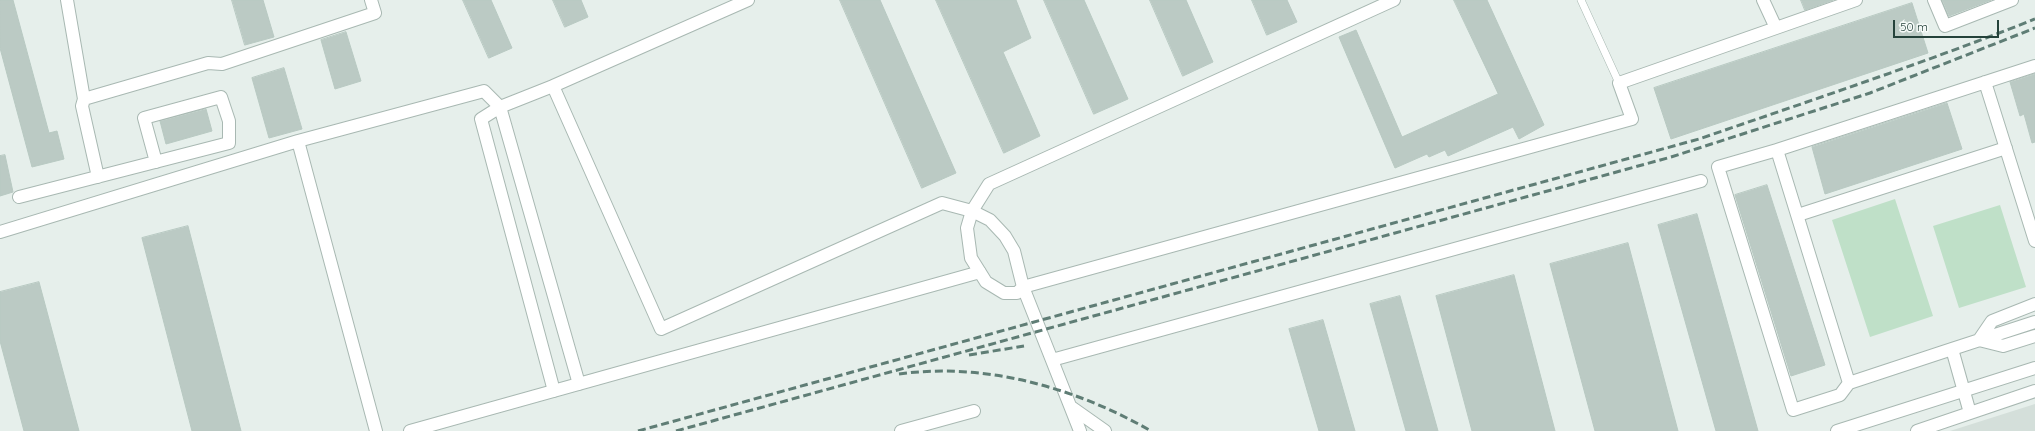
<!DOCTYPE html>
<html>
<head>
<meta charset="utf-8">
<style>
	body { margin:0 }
	#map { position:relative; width:2035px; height:431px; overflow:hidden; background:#e6efeb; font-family:Quicksand,sans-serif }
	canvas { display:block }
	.scale { position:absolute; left:1893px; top:20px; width:106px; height:18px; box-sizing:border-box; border:2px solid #24423a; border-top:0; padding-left:5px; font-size:12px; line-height:14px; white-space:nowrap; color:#24423a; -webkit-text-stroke:3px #f7fbf9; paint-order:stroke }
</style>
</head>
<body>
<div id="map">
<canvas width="2035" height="431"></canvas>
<div class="scale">50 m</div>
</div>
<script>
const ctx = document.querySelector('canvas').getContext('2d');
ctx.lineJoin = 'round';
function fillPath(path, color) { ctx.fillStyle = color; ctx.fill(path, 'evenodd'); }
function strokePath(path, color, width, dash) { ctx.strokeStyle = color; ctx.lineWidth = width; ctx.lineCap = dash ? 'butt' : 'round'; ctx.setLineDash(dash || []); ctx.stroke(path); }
fillPath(new Path2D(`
	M2035,404V431H1950Z`), '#d4dfda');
fillPath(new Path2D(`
	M1895,199L1933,316L1870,337L1832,220Z
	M2000,205L2026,287L1959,308L1933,226Z`), '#bfe0c8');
const building = new Path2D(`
	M0,0H13L49,133L57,131L64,159L32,167L0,48Z
	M232,0H263L274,37L245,45Z
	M463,0H491L512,48L489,58Z
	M553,0H581L588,17L565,27Z
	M840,0H880L956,173L922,188Z
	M936,0H1016L1031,38L1003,52L1040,136L1004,153Z
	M1044,0H1084L1128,99L1094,114Z
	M1150,0H1186L1213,62L1183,76Z
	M1252,0H1287L1297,22L1267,35Z
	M1454,0H1487L1544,125L1519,139L1513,127L1448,156L1445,150L1429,157L1427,154L1395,168L1339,37L1356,30L1402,137L1498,94Z
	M1801,0H1833L1805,10Z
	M1942,0H1991L1949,16Z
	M1912,3L1928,53L1671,139L1654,88Z
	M346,32L361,81L335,89L321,40Z
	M284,68L302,129L269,138L252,78Z
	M2035,74V142L2032,143L2024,114L2020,116L2010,82Z
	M1947,103L1962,149L1825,194L1812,147Z
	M206,109L212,131L166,144L160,121Z
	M5,155L13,192L0,196V156Z
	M1767,185L1825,365L1791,376L1735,195Z
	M1697,214L1758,431H1716L1658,225Z
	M188,226L241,431H192L142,238Z
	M1628,243L1678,431H1595L1550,264Z
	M1514,275L1555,431H1472L1436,296Z
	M39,282L79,431H24L0,341V292Z
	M1400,296L1438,431H1406L1370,304Z
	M1323,320L1355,431H1319L1289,329Z`);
fillPath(building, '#bbcac4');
strokePath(building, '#b8c9c2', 1);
const service = new Path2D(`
	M1581,0L1619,83`);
const minor = new Path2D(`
	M67,0L84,99L82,106L98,177
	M1763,0L1776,28
	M1934,0L1945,26L2012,0
	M1985,82L2035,241
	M553,86L748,0
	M84,99L208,63L222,64L375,13L371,0
	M1777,150L1718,167L1793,410L1840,395L1849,383
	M19,197C89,179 159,161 229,143V121L221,97L144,118L156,162
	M1798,215L2006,148
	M0,232L298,141
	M2035,304L1992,321L1979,340L2003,346L2035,336
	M1952,349L1849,383L1777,150L2035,66
	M1052,360L1701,181
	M579,384L500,107L553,86L661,329L942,203L972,211L989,184L1394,0
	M1071,407L1105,431
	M1970,413L1952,349L2035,322
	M376,431L298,141L484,91L500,107L481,119L554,391
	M410,431L980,272
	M901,431L974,411
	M1080,431L1023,287L1014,251L1005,236L990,220L972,211L967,228L971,258L986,282L1004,293H1017L1023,287L1632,119L1619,83L1856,0
	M1837,431L2035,368
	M1917,431L2035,391`);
strokePath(service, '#a8b8b2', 8);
strokePath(minor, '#a8b8b2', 14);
strokePath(service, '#fff', 7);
strokePath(minor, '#fff', 12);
strokePath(new Path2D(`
	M969,355L1024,346
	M899,374C986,362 1076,388 1151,431
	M638,431L1699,139C1812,100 1924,63 2035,19
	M676,431L1671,157L1870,93L2035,28`), '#5f7d75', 3, [8, 4]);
</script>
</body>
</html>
